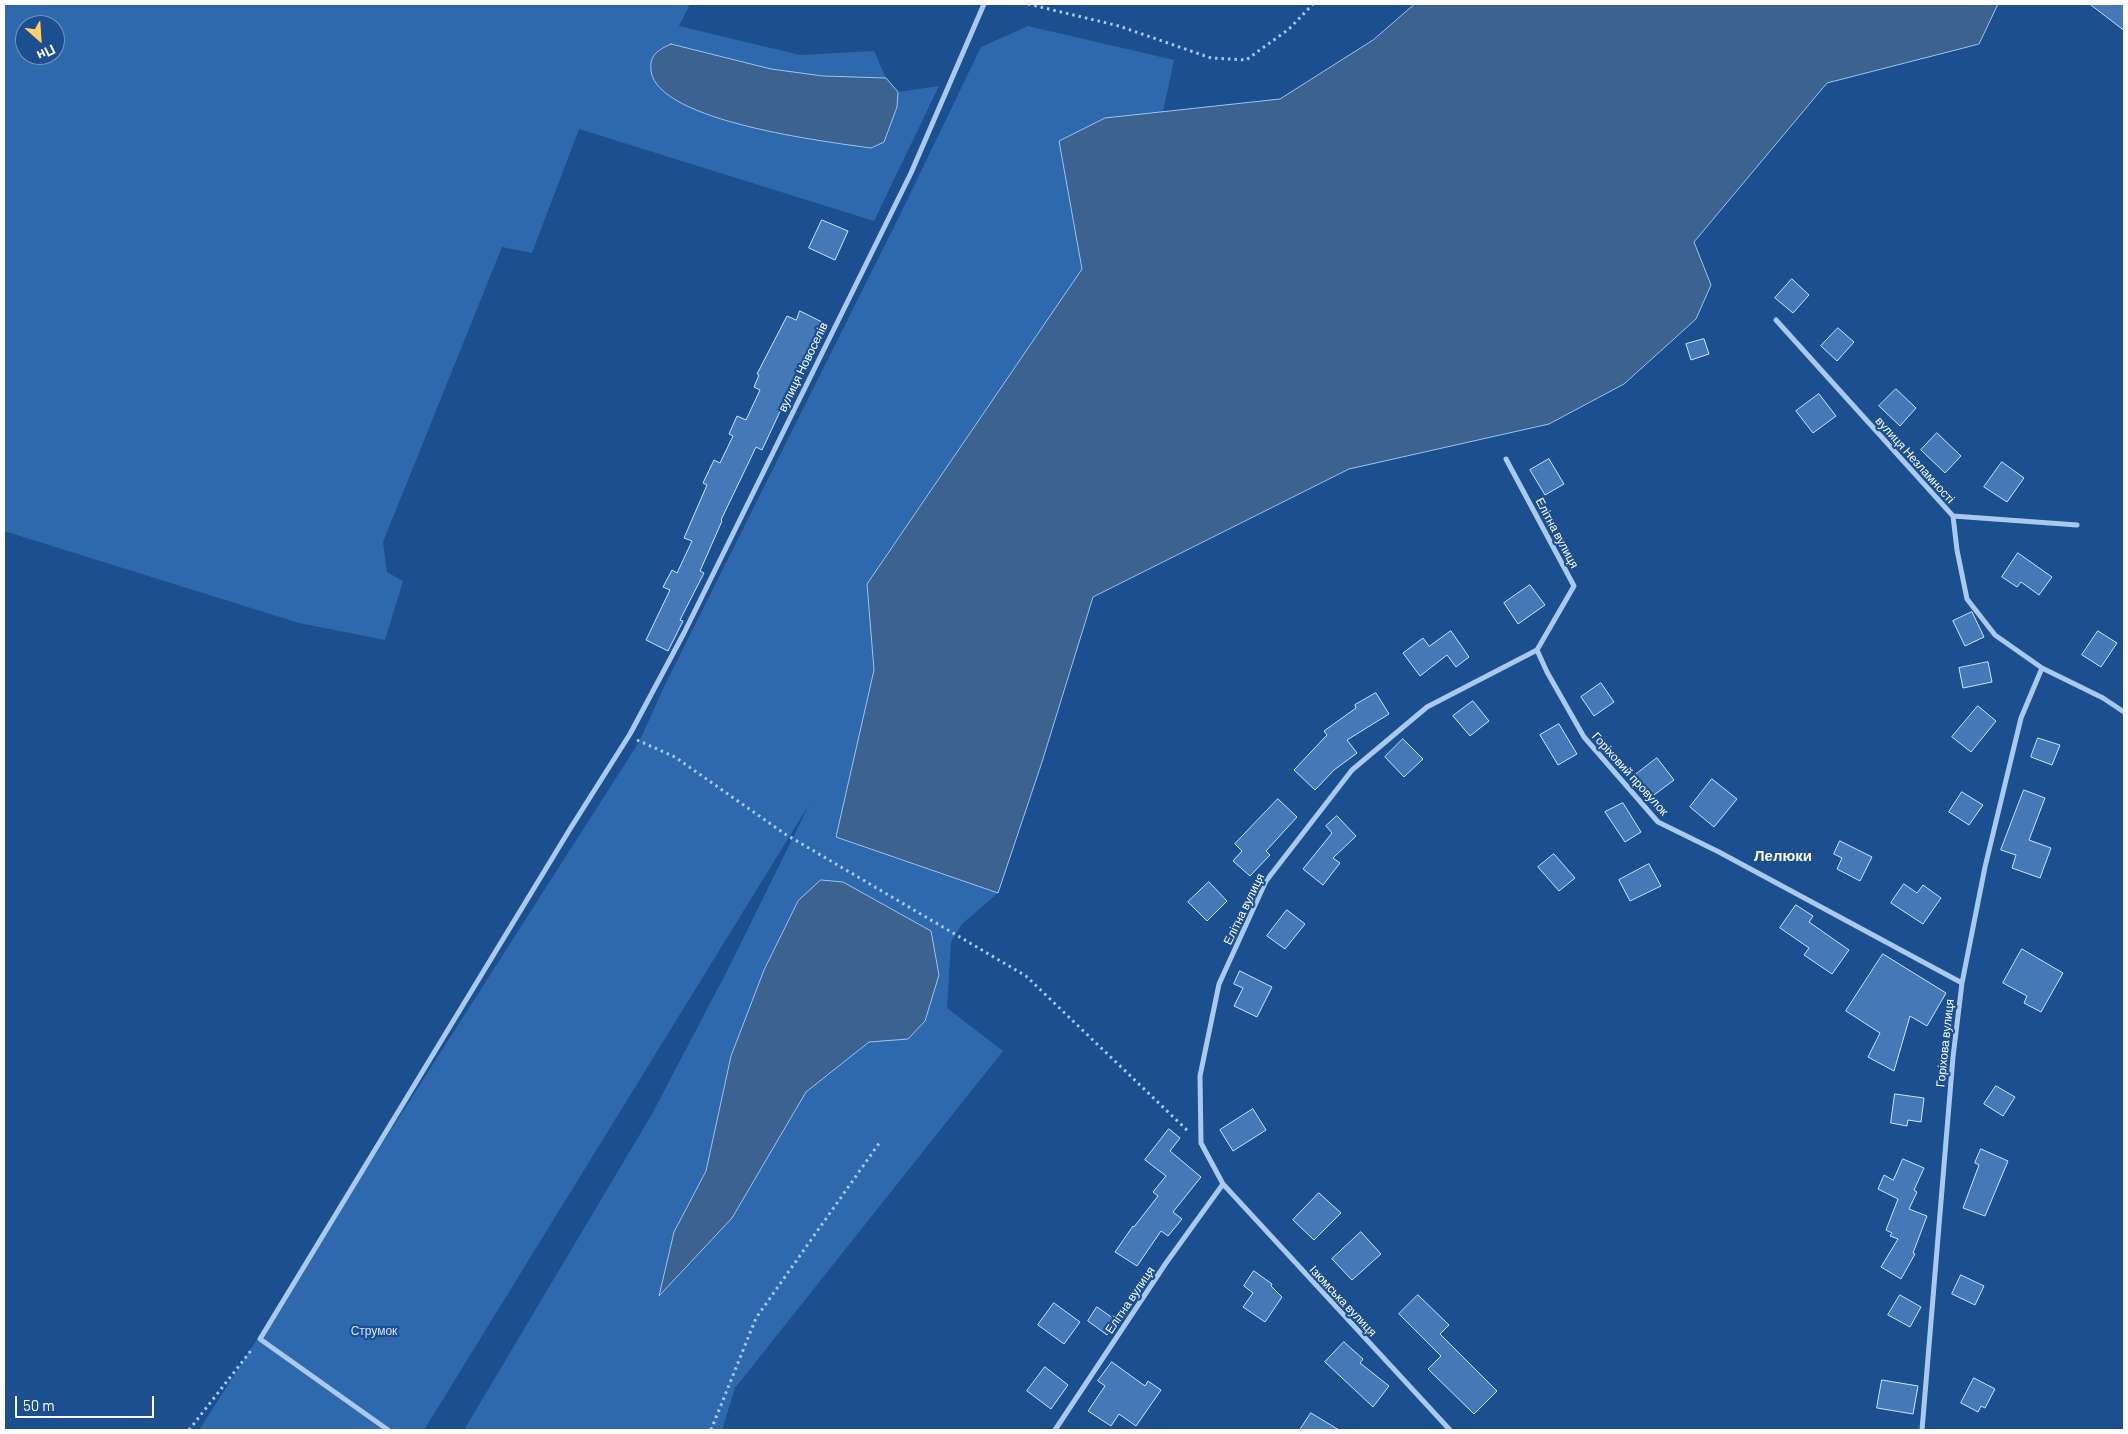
<!DOCTYPE html>
<html>
<head>
<meta charset="utf-8">
<style>
	body { margin:0 }
	#map { position:relative; width:2128px; height:1434px; overflow:hidden; background:#1b4f8f; font-family:Barlow,sans-serif }
	canvas { display:block }
	.frame { position:absolute; inset:0; border:5px solid #fff; pointer-events:none }
	.north { position:absolute; left:15px; top:15px; width:50px; height:50px; box-sizing:border-box; background:#1b4f8f; border:1px solid #7695bc; border-radius:50%; rotate:154deg; font-size:14px; font-weight:700; line-height:20px; text-align:center; color:#fff }
	.north::after { content:''; display:block; margin:auto; width:18px; height:22px; background:#ffd166; clip-path:polygon(50% 0,100% 100%,50% 72%,0 100%) }
	.scale { position:absolute; left:15px; top:1396px; width:139px; height:22px; box-sizing:border-box; border:2px solid #fff; border-top:0; padding-left:6px; font-size:15px; line-height:18px; white-space:nowrap; color:#fff; -webkit-text-stroke:4px #1b4f8f; paint-order:stroke }
</style>
</head>
<body>
<div id="map">
<canvas width="2128" height="1434"></canvas>
<div class="frame"></div>
<div class="north">Пн</div>
<div class="scale">50 m</div>
</div>
<script>
const ctx = document.querySelector('canvas').getContext('2d');
ctx.lineJoin = 'round';
function fillPath(path, color) { ctx.fillStyle = color; ctx.fill(path, 'evenodd'); }
function strokePath(path, color, width, dash) { ctx.strokeStyle = color; ctx.lineWidth = width; ctx.lineCap = dash ? 'butt' : 'round'; ctx.setLineDash(dash || []); ctx.stroke(path); }
function label(font, color, halo, rows, align = 'center') {
  ctx.font = font + ' Barlow,sans-serif'; ctx.lineWidth = 4.5; ctx.setLineDash([]); ctx.textBaseline = 'middle'; ctx.strokeStyle = halo; ctx.fillStyle = color; for (const [text, x, y, turn = 0] of rows) {
    ctx.save(); ctx.translate(x, y); ctx.rotate((+turn || 0) * Math.PI / 180); ctx.textAlign = isNaN(turn) ? turn : align; if (halo) ctx.strokeText(text, 0, 0); ctx.fillText(text, 0, 0); ctx.restore();
  }
}
fillPath(new Path2D(`
	M4,4H690L679,26L800,55L874,51L886,78L823,76L771,69L671,44L897,108L898,92L939,86L874,221L579,129L532,253L502,247L383,542L387,572L403,581L385,640L299,623L4,531ZM25,25H55V55H25Z
	M1028,26L1174,60L1163,112L1105,118L1059,141L1082,269L867,584L874,670L837,836L998,893L962,924L951,942L947,1008L1003,1051L735,1388L722,1430H464L652,1114L727,971L810,803L424,1430H199L639,742L663,689L896,223L981,47ZM798,901L908,1039L869,1042L806,1092L732,1218L674,1232L706,1171L731,1056L764,970Z`), '#2e69ad');
const water = new Path2D(`
	M1415,4H1998L1979,44L1827,83L1694,242L1711,285L1696,319L1624,384L1549,424L1349,469L1093,597L1042,762L998,893L836,837L874,670L867,584L1082,269L1059,141L1105,118L1280,99L1373,40Z
	M671,44L771,69L823,76L886,78L898,92L897,107L884,142L871,148C829,142 658,122 651,71C649,55 658,50 671,44Z
	M821,880L843,882L931,931L939,975L925,1021L908,1039L869,1042L806,1092L732,1218L659,1296L674,1232L706,1171L731,1056L764,970L798,901Z`);
fillPath(water, '#3c6290');
strokePath(water, '#9cc4f0', 1);
const building = new Path2D(`
	M2090,4H2124V30Z
	M822,220L848,231L835,260L809,248Z
	M1792,279L1809,295L1793,313L1775,298Z
	M800,311L826,324L810,357L806,356L762,450L756,447L721,520L722,521L700,571L704,573L680,620L683,621L668,651L646,640L670,590L663,587L672,570L677,573L692,541L684,538L707,485L703,483L714,460L720,463L733,436L729,434L737,416L746,420L760,390L754,387L759,375L757,374L787,316L796,320Z
	M1838,328L1854,342L1837,361L1821,346Z
	M1704,339L1709,354L1691,360L1686,344Z
	M1896,389L1916,408L1900,426L1879,406Z
	M1819,394L1836,416L1813,433L1796,411Z
	M1937,433L1961,456L1945,473L1921,450Z
	M1549,459L1564,484L1545,495L1530,470Z
	M2002,462L2024,478L2007,502L1984,487Z
	M2018,553L2052,577L2039,595L2021,582L2017,587L2002,577Z
	M1530,585L1545,605L1518,624L1504,603Z
	M1972,612L1984,637L1965,646L1953,621Z
	M1451,631L1469,657L1456,667L1447,655L1420,676L1403,653L1423,638L1429,646Z
	M2098,631L2117,643L2101,667L2082,655Z
	M1988,662L1992,682L1963,688L1959,668Z
	M1601,683L1614,702L1594,716L1581,697Z
	M1376,693L1389,714L1347,740L1357,753L1334,770L1315,790L1294,770L1327,735L1324,731L1356,708L1355,705Z
	M1473,701L1489,721L1470,736L1453,716Z
	M1978,706L1996,721L1971,752L1952,737Z
	M1559,724L1577,754L1558,765L1540,735Z
	M2038,738L2060,745L2052,765L2031,757Z
	M1403,739L1423,759L1404,777L1385,757Z
	M1657,758L1674,780L1650,798L1634,776Z
	M1712,779L1737,799L1714,827L1690,807Z
	M2024,790L2045,798L2029,840L2051,848L2040,878L2012,868L2016,855L2001,850Z
	M1962,792L1983,805L1969,825L1949,812Z
	M1278,799L1297,817L1266,851L1270,855L1250,876L1233,861L1242,851L1235,844Z
	M1623,803L1641,832L1625,842L1605,812Z
	M1337,816L1356,836L1333,858L1340,863L1323,885L1303,869L1332,833L1326,826Z
	M1840,841L1872,857L1860,881L1837,869L1842,858L1834,854Z
	M1554,854L1575,878L1559,891L1538,867Z
	M1649,864L1661,886L1630,901L1619,880Z
	M1209,882L1227,901L1207,921L1188,902Z
	M1904,884L1917,893L1923,885L1941,898L1923,924L1891,903Z
	M1796,905L1813,916L1809,922L1849,950L1832,974L1804,955L1809,948L1780,928Z
	M1287,910L1305,924L1285,949L1267,936Z
	M2022,949L2063,973L2041,1012L2024,1003L2027,996L2003,983Z
	M1883,954L1946,993L1927,1026L1910,1016L1894,1071L1868,1057L1880,1033L1846,1011Z
	M1240,971L1272,987L1257,1017L1234,1006L1243,988L1234,984Z
	M1996,1086L2015,1097L2003,1116L1984,1104Z
	M1895,1094L1924,1098L1921,1122L1908,1120L1907,1126L1891,1123Z
	M1253,1109L1266,1130L1233,1151L1220,1130Z
	M1169,1129L1180,1138L1170,1151L1201,1177L1173,1212L1182,1219L1168,1236L1161,1231L1137,1266L1115,1252L1133,1226L1134,1227L1158,1196L1153,1192L1166,1176L1145,1160Z
	M1981,1149L2008,1161L1985,1216L1963,1208L1979,1165L1975,1163Z
	M1903,1159L1924,1168L1914,1190L1917,1192L1909,1209L1927,1216L1913,1253L1915,1254L1901,1279L1881,1267L1898,1239L1890,1236L1892,1233L1886,1230L1898,1199L1878,1189L1884,1175L1893,1180Z
	M1319,1193L1341,1213L1314,1240L1293,1220Z
	M1361,1232L1381,1254L1352,1280L1332,1259Z
	M1254,1271L1272,1284L1271,1286L1282,1297L1265,1322L1243,1307L1253,1293L1244,1286Z
	M1961,1275L1984,1286L1975,1305L1952,1294Z
	M1418,1295L1449,1325L1440,1334L1497,1391L1474,1414L1428,1369L1441,1356L1399,1314Z
	M1900,1295L1921,1307L1910,1327L1888,1315Z
	M1054,1303L1080,1322L1064,1344L1038,1325Z
	M1097,1307L1117,1321L1107,1335L1088,1321Z
	M1344,1342L1363,1359L1360,1363L1389,1386L1373,1407L1325,1362Z
	M1112,1362L1145,1386L1148,1381L1161,1390L1136,1426L1119,1414L1111,1426L1088,1411L1105,1386L1098,1381Z
	M1045,1367L1068,1385L1051,1409L1027,1391Z
	M1974,1378L1995,1389L1985,1408L1981,1406L1978,1412L1961,1403Z
	M1882,1380L1918,1386L1913,1414L1877,1408Z
	M1311,1413L1339,1430H1300Z`);
fillPath(building, '#4478b7');
strokePath(building, '#cfe3fa', 1);
strokePath(new Path2D(`
	M1028,4L1119,26L1211,58L1246,60L1289,29L1313,4
	M637,740L675,757L785,834L1026,976L1189,1132
	M189,1430L253,1348
	M711,1430L756,1318L880,1142`), '#a9c9ee', 3, [2.5, 4]);
strokePath(new Path2D(`
	M1776,320L1953,516L1957,550L1967,599L1995,635L2042,668L2103,698L2124,712
	M1953,516L2077,525
	M1537,650L1547,672L1584,737L1658,822L1719,852L1962,983
	M388,1430L260,1339L570,829L630,734L684,633L911,173L984,4
	M1055,1430L1166,1263L1223,1184
	M1450,1430L1223,1184L1201,1143L1200,1076L1219,984L1266,881L1352,770L1427,707L1537,650L1574,586L1506,459
	M1922,1430L1953,1057L1962,983L1985,867L2021,718L2042,668`), '#a9c9ee', 5);
label('12px', '#fff', '#1b4f8f', [
	["вулиця Новоселів",803,367,-64],
	["вулиця Незламності",1915,460,48],
	["Елітна вулиця",1557,533,62],
	["Горіховий провулок",1630,774,48],
	["Елітна вулиця",1244,909,-64],
	["Горіхова вулиця",1945,1043,-84],
	["Елітна вулиця",1130,1300,-56],
	["Ізюмська вулиця",1343,1301,47]
]);
label('12px', '#cfe3fa', '#1b4f8f', [
	["Струмок",374,1331]
]);
label('bold 15px', '#fff', '#1b4f8f', [
	["Лелюки",1783,856]
]);
</script>
</body>
</html>
